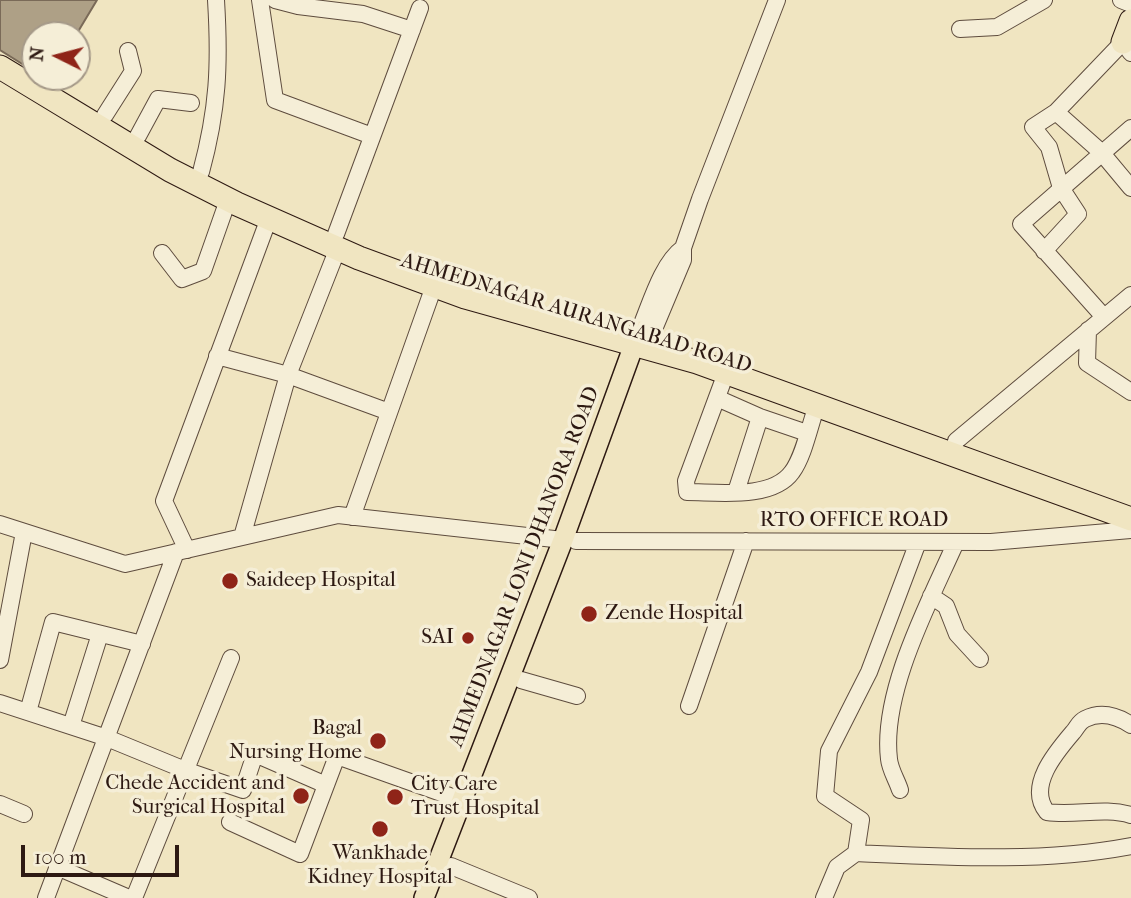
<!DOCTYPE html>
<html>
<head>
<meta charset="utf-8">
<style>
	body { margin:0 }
	#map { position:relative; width:1131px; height:898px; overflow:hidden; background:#f0e5c1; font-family:"IM FELL French Canon",serif }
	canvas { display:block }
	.north { position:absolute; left:21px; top:21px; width:70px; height:70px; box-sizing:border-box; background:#f5eed7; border:2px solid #a59988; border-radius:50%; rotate:276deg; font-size:19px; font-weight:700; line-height:28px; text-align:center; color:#2d1912 }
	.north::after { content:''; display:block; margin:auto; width:24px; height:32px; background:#8f2418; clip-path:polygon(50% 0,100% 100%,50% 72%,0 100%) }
	.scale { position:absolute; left:21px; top:845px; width:158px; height:32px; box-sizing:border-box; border:4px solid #2d1912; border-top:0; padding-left:9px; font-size:21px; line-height:24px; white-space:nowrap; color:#2d1912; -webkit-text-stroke:5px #f5eed7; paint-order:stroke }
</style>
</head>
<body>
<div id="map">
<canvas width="1131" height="898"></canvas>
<div class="north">N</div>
<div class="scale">100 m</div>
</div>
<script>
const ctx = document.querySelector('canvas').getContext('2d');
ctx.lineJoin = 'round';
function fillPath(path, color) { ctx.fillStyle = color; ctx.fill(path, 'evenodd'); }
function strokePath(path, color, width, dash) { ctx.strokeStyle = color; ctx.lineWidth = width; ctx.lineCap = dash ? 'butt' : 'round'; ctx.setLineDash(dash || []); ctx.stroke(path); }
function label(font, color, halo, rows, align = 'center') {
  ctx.font = font + ' "IM FELL French Canon",serif'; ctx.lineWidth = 7; ctx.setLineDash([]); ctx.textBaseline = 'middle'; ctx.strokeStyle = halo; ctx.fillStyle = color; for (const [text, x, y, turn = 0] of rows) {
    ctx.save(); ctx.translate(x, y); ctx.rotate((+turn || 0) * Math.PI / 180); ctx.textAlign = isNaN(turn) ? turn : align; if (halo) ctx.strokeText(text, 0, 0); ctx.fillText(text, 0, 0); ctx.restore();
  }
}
const water = new Path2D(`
	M0,0H97L76,35H35V72L0,50Z`);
fillPath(water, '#aea086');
strokePath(water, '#7a6a58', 2);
const minor = new Path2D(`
	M260,0L275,100L372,136
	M275,0L298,6L363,14L412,30
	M1121,0L1131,4
	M960,29L997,27L1044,0
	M1056,112L1101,152L1131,188
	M105,115L133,71L128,51
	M138,136L158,99L191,103
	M201,172C218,109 220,65 216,0
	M336,234L420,8
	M1044,251L1078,214L1061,188L1049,147L1033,127L1056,112L1123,42L1131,53
	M162,253L182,279L203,271L228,200
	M1104,317L1021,224L1131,128
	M1088,330L1087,363L1131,392
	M639,331C650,306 661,264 683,248
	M652,334L683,260V248L700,199L777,0
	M217,356L288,375L389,412
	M726,373L686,481L687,492C717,492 772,500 792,472C804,456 810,424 817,405
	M717,398L760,417L807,433
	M956,441L1131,295
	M736,492L760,417
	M352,517L434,286
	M0,524L125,564L338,515L563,540
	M242,537L288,375L338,248
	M576,541L991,542L1131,530
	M187,550L164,501L269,218
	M931,596L946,606L957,634L980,659
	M0,660L24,532
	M521,680L577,696
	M0,703L107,738L185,770L243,790L255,754L326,785
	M689,706L746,541
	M28,712L53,622L142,644
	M1131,725C1116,715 1101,711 1085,719C1079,722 1078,726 1074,731C1057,751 1026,786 1047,812C1075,816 1104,807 1131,815
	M71,726L100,634
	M900,790C897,780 890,770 889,759C881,692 929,603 956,542
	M0,804L24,814
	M230,822L300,854L337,756L461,800
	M856,853L861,820L825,796L829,751L869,672L918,542
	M451,866L529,898
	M57,867L129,898
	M46,898L176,552
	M134,898L231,658
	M824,898L837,867L856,853C947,857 1041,863 1131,846`);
const major = new Path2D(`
	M424,898L563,540L639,331`);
const highway = new Path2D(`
	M1123,42L1131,21
	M0,67L170,170L237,204L359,258L465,297L697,362L1131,519`);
strokePath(minor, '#5e4c3e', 18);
strokePath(major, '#2d1912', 22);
strokePath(highway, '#2d1912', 25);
strokePath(minor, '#f5eed7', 16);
strokePath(major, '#f0e5c1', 19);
strokePath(highway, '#f0e5c1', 23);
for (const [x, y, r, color] of [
	[230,581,9,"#8f2418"],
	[589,614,9,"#8f2418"],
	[468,638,7,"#8f2418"],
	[378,741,9,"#8f2418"],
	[301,796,9,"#8f2418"],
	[395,797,9,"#8f2418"],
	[380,829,9,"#8f2418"]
]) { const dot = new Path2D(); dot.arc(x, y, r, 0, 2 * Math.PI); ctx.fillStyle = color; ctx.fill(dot); strokePath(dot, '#f5eed7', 2.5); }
label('21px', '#2d1912', '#f5eed7', [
	["AHMEDNAGAR AURANGABAD ROAD",576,314,17],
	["RTO OFFICE ROAD",854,521],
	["AHMEDNAGAR LONI DHANORA ROAD",525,567,-69]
]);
label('21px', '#2d1912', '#f5eed7', [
	["Saideep Hospital",246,581],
	["Zende Hospital",605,614],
	["SAI",454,638,"right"],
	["Bagal",362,729,"right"],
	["Nursing Home",362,753,"right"],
	["Chede Accident and",285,784,"right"],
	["Surgical Hospital",285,808,"right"],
	["City Care",411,785],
	["Trust Hospital",411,809],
	["Wankhade",380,854,"center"],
	["Kidney Hospital",380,878,"center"]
], 'left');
</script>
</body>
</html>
